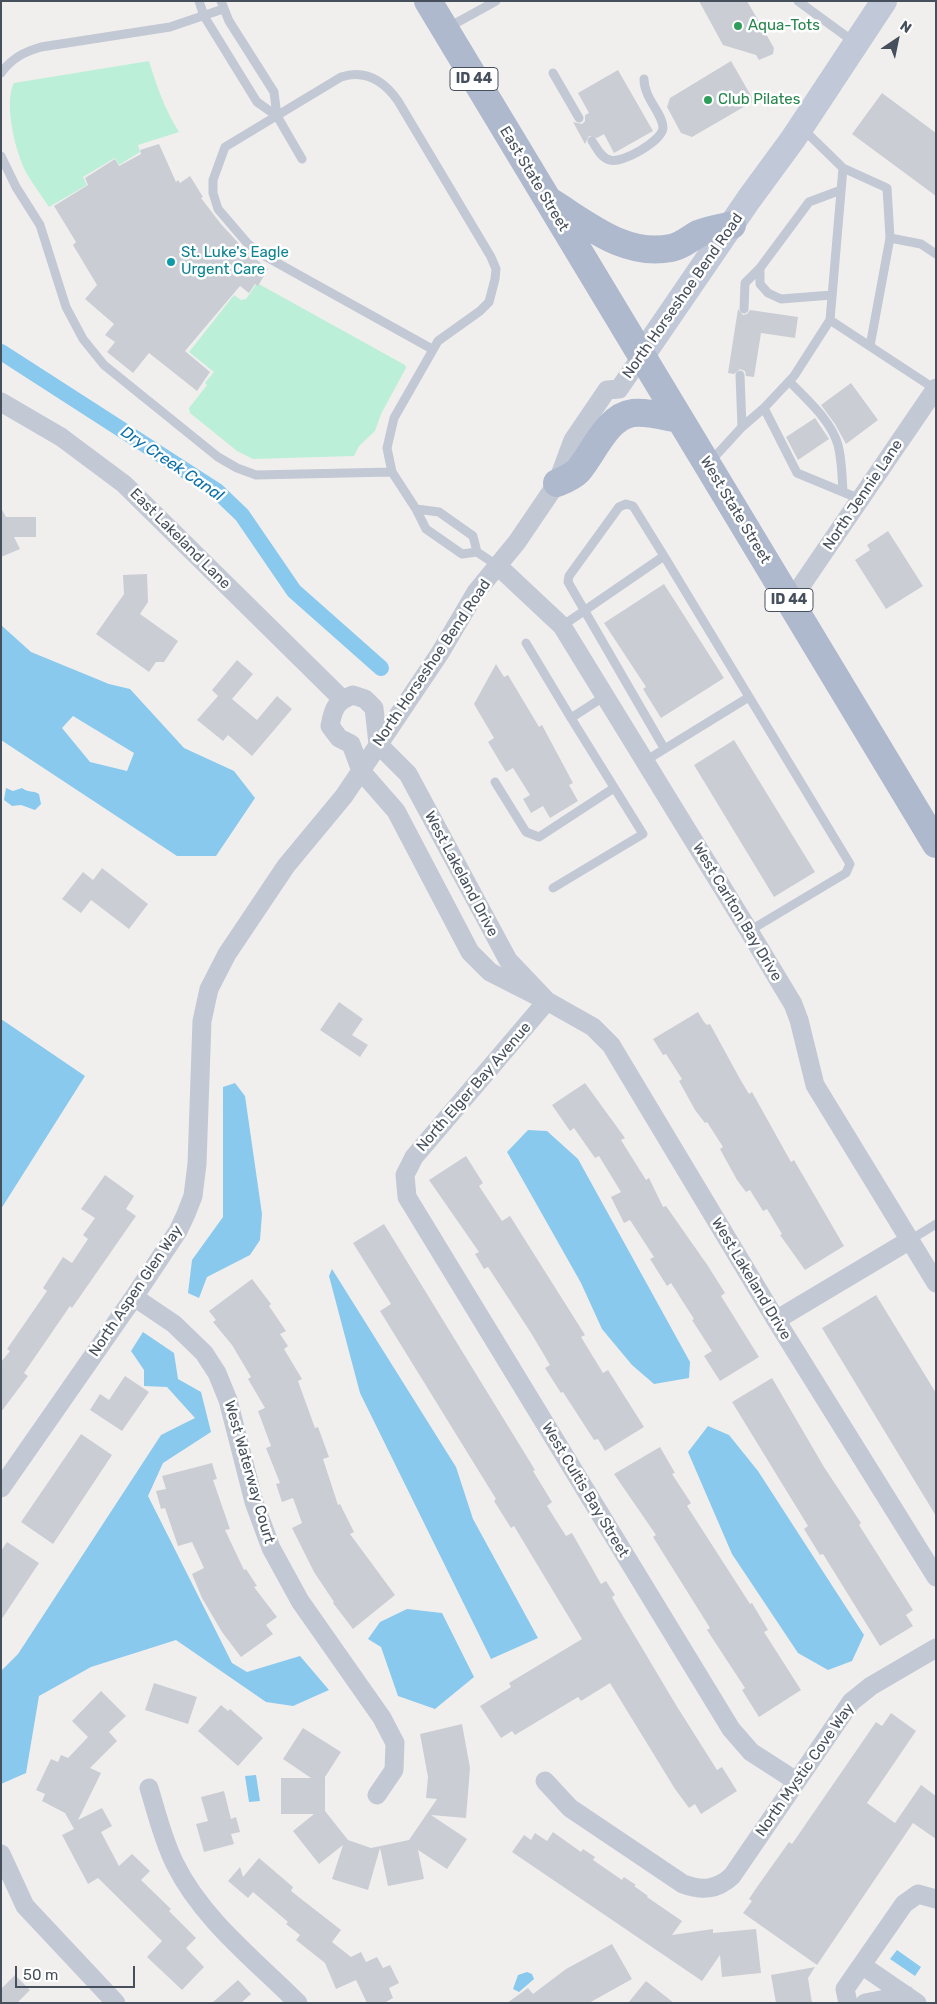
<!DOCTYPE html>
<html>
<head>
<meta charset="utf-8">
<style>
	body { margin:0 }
	#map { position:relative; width:937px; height:2004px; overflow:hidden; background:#f1efee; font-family:Rubik,sans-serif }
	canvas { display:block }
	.frame { position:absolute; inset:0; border:2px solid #464f5c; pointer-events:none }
	.north { position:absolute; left:872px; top:15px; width:50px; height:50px; -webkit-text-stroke:4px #fff; paint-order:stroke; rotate:34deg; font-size:14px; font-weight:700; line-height:20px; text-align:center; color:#464f5c }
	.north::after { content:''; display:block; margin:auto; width:18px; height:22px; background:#464f5c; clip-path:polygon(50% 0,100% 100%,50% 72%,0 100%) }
	.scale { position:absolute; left:15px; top:1966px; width:120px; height:22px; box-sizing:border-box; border:2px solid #464f5c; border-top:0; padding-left:6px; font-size:15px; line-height:18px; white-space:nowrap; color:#464f5c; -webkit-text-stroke:4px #fff; paint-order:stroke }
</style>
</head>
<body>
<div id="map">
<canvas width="937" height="2004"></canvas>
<div class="frame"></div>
<div class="north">N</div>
<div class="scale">50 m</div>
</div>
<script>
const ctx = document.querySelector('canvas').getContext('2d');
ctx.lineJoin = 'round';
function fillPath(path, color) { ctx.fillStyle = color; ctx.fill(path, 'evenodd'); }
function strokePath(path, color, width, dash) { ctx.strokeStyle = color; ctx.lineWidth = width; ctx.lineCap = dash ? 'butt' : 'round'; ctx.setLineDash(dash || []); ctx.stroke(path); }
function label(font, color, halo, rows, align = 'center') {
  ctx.font = font + ' Rubik,sans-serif'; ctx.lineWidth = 5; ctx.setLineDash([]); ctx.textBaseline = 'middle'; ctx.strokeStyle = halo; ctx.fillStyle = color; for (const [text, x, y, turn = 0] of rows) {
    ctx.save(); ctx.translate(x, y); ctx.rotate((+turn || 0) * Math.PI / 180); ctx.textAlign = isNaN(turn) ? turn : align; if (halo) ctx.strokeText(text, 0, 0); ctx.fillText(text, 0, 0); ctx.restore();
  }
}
fillPath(new Path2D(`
	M149,61C157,87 165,110 179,132L138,145L140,152L119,165L115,158L83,177L87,185L49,207C42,196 34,186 27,174C16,155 3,103 14,83Z
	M257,283L405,365L406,368L381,414L375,431L359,446L354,456L253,459L237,451L190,413L189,408L207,385L205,383L214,372L189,352L234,295L241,300L246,299Z`), '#bcefd8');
fillPath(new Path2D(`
	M1,625L31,652L109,684L130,689L184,748L234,771L255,798L216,856H177L1,740ZM73,716L134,753L127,771L90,762L62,728Z
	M6,788L13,791L22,788C28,793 33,790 39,794L41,804L35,810L21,805L12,806L4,800Z
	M1,1019L85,1076L1,1209Z
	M235,1083L245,1096L262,1214L260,1240L250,1255L207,1277L199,1298L188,1293L192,1260L223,1217V1087Z
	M528,1130L547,1131L578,1159L690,1362L689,1378L654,1384L632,1365L602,1329L581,1283L507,1152Z
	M332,1269L456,1467L473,1519L538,1638L491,1659L360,1393L329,1276Z
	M143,1332L174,1353L178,1379L201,1392L211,1432L163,1463L148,1496L232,1663L247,1672L300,1656L329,1690L293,1706L266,1702L176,1640L91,1667L39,1696L26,1773L1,1784V1671L18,1654L161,1435L195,1418L167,1387L144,1386V1370L131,1351Z
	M708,1426L729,1435L758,1471L864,1635L852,1661L828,1670L798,1653L732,1554L688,1452Z
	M407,1609L442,1613L474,1677L435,1709L398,1696L381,1647L368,1639L380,1622Z
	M256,1775L260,1801L249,1802L245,1776Z
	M897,1950L921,1967L915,1976L890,1959Z
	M527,1972L532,1974L534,1979L519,1992L513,1989L518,1975Z`), '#89c9ed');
strokePath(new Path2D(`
	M1,352L217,491L242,515L294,591L381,668`), '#89c9ed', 16);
fillPath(new Path2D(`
	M699,1H747L774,48L773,54L759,60L756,55L723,45Z
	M731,61L754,101L692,137L681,133L667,107L670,98Z
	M618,70L653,131L614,153L604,134L597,138L589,136L585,144L573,122L582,124L585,121V115L589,113L578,93Z
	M882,93L936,133V196L852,134Z
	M159,144L176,182L178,180L180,183L190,176L203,197L201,198L221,224L243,248L268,269L258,286L255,284L249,293L240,286L185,351L210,372L197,391L149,353L133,373L107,352L115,342L105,335L114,324L85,299L97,285L73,245L76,242L54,206L88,185L85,178L115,159L119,166L141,154L140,150Z
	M738,309L743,315L747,314L750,310L798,317L795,338L761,333L754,377L746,376L745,371L740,369L734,374L728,373Z
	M851,383L878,420L846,444L835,424L821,405Z
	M815,418L829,439L798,460L786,437Z
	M1,508L6,517H36V537H14L20,549L1,557Z
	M888,531L923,586L886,609L855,560L870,550L867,545Z
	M147,574L148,602L140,614L178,641L164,662H156L149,672L96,634L124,594L123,575Z
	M664,584L724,678L661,718L643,689L646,687L604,623Z
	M237,660L253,674L232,699L257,720L277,696L292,709L252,756L228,735L223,741L197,720L218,696L212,690Z
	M496,664L504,677L508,675L539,727L542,725L573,783L569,785L578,801L550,818L543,806L531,813L523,799L530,795L513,768L506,772L488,742L494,738L474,704Z
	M734,740L815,872L774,897L694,765Z
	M102,868L148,904L129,929L91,900L81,913L62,899L83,872L93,880Z
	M339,1002L363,1019L352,1035L368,1045L360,1057L320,1030Z
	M698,1012L704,1022L707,1025L710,1024L740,1079L749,1094L752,1092L791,1162L794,1160L844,1246L805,1270L780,1235L782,1234L767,1209L763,1211L750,1190L746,1192L737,1180L720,1149L723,1147L707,1122L705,1123L695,1110L679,1081L682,1079L666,1054L663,1055L653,1039Z
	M585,1083L625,1138L621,1140L646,1180L649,1178L663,1207L666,1206L708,1266L725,1293L721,1296L759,1357L720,1381L704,1356L712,1351L692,1320L694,1319L671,1283L667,1286L650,1259L654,1257L630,1220L624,1223L611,1197L621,1192L599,1156L595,1158L574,1128L570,1131L552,1105Z
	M466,1156L483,1183L479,1186L502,1221L510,1216L585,1335L581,1337L603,1373L608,1370L644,1427L605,1451L598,1439L594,1440L563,1392L561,1393L545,1368L550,1365L531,1333L488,1267L484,1269L475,1254L479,1252L429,1180Z
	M105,1175L134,1196L126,1209L136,1216L72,1308L70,1306L24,1373L28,1376L1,1412V1362L10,1351L7,1349L47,1291L43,1288L63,1257L72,1263L88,1239L83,1235L95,1218L81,1209Z
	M384,1224L535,1470L533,1471L552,1502L547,1506L566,1536L572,1533L601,1584L606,1581L615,1595L612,1597L620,1611L676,1705L717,1770L722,1767L737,1791L701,1814L695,1804L689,1808L675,1789L610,1683L581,1701L578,1697L515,1735L512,1731L501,1738L480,1706L511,1687L509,1683L582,1639L514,1526L511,1528L494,1501L496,1499L380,1311L391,1304L353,1243Z
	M252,1279L271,1304L269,1306L286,1331L280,1334L288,1346L284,1349L302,1379L298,1381L315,1428L318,1427L329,1457L323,1459L338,1505L340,1504L354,1532L350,1534L395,1595L353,1629L333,1603L334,1602L314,1572L292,1528L302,1523L293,1498L282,1502L276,1484L280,1483L266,1448L271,1446L258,1411L265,1408L248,1379L251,1377L232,1345L213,1322L216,1320L209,1311Z
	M876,1295L936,1393V1516L822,1328Z
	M125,1376L149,1392L122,1431L90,1410L100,1394L109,1400Z
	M772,1378L824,1467L861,1523L859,1525L913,1610L906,1615L913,1626L880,1646L823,1554L820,1555L804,1529L808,1526L732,1402Z
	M81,1434L112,1455L53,1544L21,1522Z
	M660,1447L675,1473L672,1474L691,1503L687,1506L750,1604L752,1603L768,1630L764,1632L801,1690L759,1717L742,1690L745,1688L707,1630L710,1628L653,1537L656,1535L614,1474Z
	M212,1463L217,1479L213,1480L230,1529L225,1530L244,1570L246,1569L257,1586L254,1587L277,1617L266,1625L273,1634L241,1657L222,1632L202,1598L192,1574L204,1568L192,1542L178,1546L165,1508L161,1509L156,1491L166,1489L162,1476Z
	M7,1542L39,1563L1,1620V1551Z
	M154,1683L197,1697L188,1724L145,1710Z
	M101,1691L126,1716L109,1732L117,1741L90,1768L101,1773L78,1820L102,1808L112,1826L101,1832L119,1866L132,1854L150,1871L141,1880L171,1909L169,1911L196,1938L186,1948L204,1967L182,1990L147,1957L162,1941L98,1878L88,1884L62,1835L74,1829L65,1813L42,1801L45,1794L36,1790L51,1759L58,1762L61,1755L68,1758L88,1737L72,1721Z
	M221,1705L228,1711L230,1709L263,1738L238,1766L198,1731Z
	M891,1713L916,1731L867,1803L895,1823L921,1785L936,1796V1839L913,1823L817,1965L743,1913L752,1901L749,1899L757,1887L789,1842L792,1844L876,1722L882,1726Z
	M462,1724L470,1768L466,1818L431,1815L467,1839L447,1869L418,1850L424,1879L388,1886L380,1848L368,1890L332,1879L343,1845L319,1864L293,1831L314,1814H281V1778H311L283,1759L303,1728L341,1752L325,1777V1811L348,1840L371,1848L409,1840L437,1799L426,1798L428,1777L420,1734Z
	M224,1791L231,1819L236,1817L240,1832L231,1834L234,1844L204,1852L196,1824L208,1821L201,1797Z
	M553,1832L581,1852L583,1849L595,1857L593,1860L622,1880L624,1877L636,1885L634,1886L648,1896L647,1897L682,1921L672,1935L713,1929V1933L756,1929L761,1973L722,1977L720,1955L702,1981L512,1852L524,1835L531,1840L535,1833L547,1841Z
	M259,1858L293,1887L291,1891L341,1930L332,1942L351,1957L361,1952L366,1962L377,1957L383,1968L390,1965L399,1983L389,1988L393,1998L384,2003H367L356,1980L336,1989L325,1963L296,1940L300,1935L286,1924L288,1922L253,1892L248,1898L228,1881L240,1867L243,1877Z
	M612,1944L632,1979L589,2003H507L528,1988L533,1994L566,1969Z
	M815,1967L808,1978L812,2003H776L771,1975Z
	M15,1975L30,1990L17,2003H1V1989Z
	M238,1980L251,1994L241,2003H212Z
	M646,1981L674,2003H628Z`), '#cacdd4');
strokePath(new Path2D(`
	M199,1L204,16L257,102L277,116
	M221,1L229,21L274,92L277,116L302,159
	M798,1L854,42
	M447,28L496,1
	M1,73C12,58 24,52 41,47L170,27L223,9
	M553,73L579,118
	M592,141C597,148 601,158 610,160C622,164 662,141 663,128C663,113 644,99 644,79
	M1,156L16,187L40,225L66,307L83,339L104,365L218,457L237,468L256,475L392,472
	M843,168L887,188L890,238
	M832,295L781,299L768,293L760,284V268L809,202L841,190
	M744,309L745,283L760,268
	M830,320L935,389
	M870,346L890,238L921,244L936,254
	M432,349L263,255L248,244L218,209L213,193V180L225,147L341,77C366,69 384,81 398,101L491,257L496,269L495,279L489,302L480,311L438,341L394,418L387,448L392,472L416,509L426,529L462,554L477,552
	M740,375L742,427
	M789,381C807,400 831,420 838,445C842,460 842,477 843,492
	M764,408L797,473L860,499
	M709,463L742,427L764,408L794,376L830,320L843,168L803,129
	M416,509L439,512L473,536L477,552L498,566
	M664,556L633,506L626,504L619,507L569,576L568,582L664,748
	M562,626L664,556L850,864L846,873L749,931
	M526,643L571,718
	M645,761L749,697
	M495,782L526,832L539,837L614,788
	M553,888L643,834L571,718L605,696
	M910,1240L936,1224`), '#c2c8d4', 9);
strokePath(new Path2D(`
	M1,402L61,437L124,484L342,699
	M498,566L562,626L749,931L793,1004L799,1020L815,1085L936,1283
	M790,602L936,388
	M353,695L365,699L374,708L378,744L408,774L508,960L547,1001L490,972L470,952L396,811L361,771L351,744L339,738L330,726C333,709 336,701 353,695Z
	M134,1297L174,1324L204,1353L217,1373L228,1400L254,1502L271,1548L300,1601L382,1718L395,1743L394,1770L377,1795
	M776,1320L910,1240
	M1,1488L134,1297L178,1231L186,1214L193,1196L197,1164L202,1021L209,989L227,954L286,866L344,796L440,653L476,592L517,542L557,483L573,440L607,390L619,389L641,357
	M545,1781L570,1808L683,1884C702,1891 717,1890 732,1876L851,1702L871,1686L936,1648
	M796,1781L751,1752L731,1729L407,1197L405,1175L414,1157L547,1001L593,1027L611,1045L776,1320L936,1577
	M149,1788C157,1814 163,1840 175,1864C202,1919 255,1960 298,2003
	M1,1854L25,1906L116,2003
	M863,1966L917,2003
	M848,2003L845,1989L904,1904L918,1894L936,1899
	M865,2003L906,1995`), '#c2c8d4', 19);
strokePath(new Path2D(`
	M641,357L749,199L793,139L884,1`), '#c1c8d8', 26);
strokePath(new Path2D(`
	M428,1L936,844
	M551,202C588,225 625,257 671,248C682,246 689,239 698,234C708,230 721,228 732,225
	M557,483C564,480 572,477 578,471C593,454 607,416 633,413C648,411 665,417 680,419`), '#aeb9ce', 28);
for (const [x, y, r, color] of [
	[738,26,5,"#2e9e5b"],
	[708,100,5,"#2e9e5b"],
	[171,262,5,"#0f9aa8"]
]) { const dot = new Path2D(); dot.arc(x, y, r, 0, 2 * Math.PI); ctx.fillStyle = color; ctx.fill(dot); strokePath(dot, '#fff', 2); }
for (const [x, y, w] of [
	[474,79,48],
	[789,600,48]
]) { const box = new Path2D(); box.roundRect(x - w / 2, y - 11.5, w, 23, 4); ctx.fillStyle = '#fff'; ctx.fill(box); strokePath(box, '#464f5c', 1); }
label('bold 14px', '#464f5c', null, [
	["ID 44",474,79],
	["ID 44",789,600]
]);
label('15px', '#27864d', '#fff', [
	["Aqua-Tots",748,26],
	["Club Pilates",718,100]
], 'left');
label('15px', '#464f5c', '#fff', [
	["East State Street",534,179,59],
	["North Horseshoe Bend Road",683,296,-55],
	["North Jennie Lane",863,495,-56],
	["West State Street",735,510,59],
	["East Lakeland Lane",180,539,45],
	["North Horseshoe Bend Road",432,663,-56],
	["West Lakeland Drive",461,874,62],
	["West Carlton Bay Drive",737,912,59],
	["North Elger Bay Avenue",474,1087,-49],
	["West Lakeland Drive",751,1279,59],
	["North Aspen Glen Way",136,1291,-56],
	["West Waterway Court",249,1472,74],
	["West Cultis Bay Street",585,1490,59],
	["North Mystic Cove Way",805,1770,-55]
]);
label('15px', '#0d838f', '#fff', [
	["St. Luke's Eagle",181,253],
	["Urgent Care",181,270]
], 'left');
label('italic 16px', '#0b71ab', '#fff', [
	["Dry Creek Canal",172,464,34]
]);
</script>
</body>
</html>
